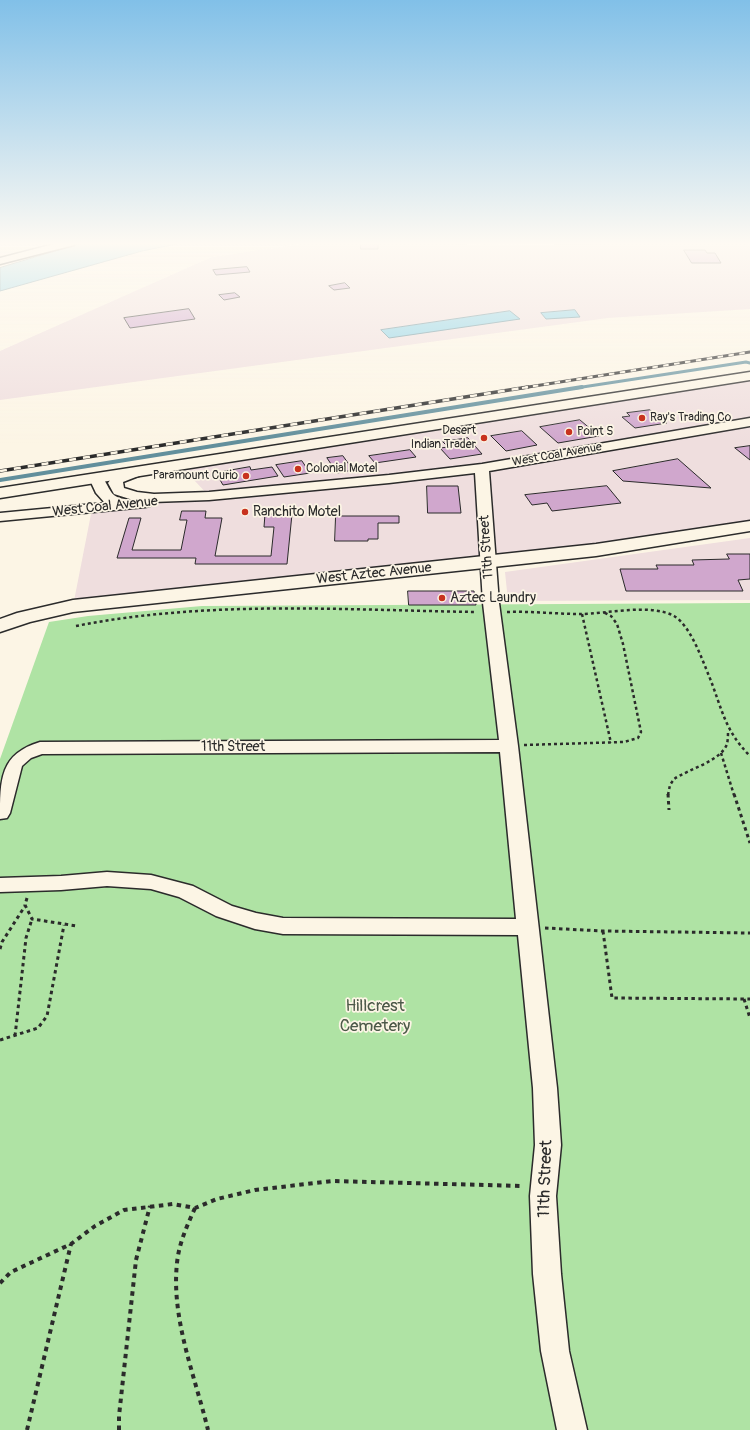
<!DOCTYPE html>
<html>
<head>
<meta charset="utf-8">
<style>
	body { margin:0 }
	canvas { display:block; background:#fcf5e5 }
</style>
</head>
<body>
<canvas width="750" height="1430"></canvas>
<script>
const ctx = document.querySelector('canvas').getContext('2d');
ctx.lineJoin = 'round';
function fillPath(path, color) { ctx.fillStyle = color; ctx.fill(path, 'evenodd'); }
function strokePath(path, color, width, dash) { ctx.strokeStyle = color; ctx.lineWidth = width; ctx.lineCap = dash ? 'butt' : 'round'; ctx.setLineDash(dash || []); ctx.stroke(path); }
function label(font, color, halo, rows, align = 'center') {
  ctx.font = font + ' Pangolin,sans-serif'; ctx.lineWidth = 3.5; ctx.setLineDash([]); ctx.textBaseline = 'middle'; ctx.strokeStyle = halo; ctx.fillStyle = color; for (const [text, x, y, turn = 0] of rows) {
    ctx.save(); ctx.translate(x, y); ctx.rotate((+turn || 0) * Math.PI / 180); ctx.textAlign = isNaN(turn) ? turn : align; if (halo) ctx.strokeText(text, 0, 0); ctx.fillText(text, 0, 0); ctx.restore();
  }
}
fillPath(new Path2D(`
	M421,243L484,245L742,243L750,245V309L608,318L0,400V351L212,257L302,244Z
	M750,376V526L73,606L92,509L389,479L209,496L180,465Z
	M750,538V600L508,601L505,572Z`), '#efdede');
fillPath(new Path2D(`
	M750,603V1430H0V759L49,622L88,616L202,606Z`), '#afe3a4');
const water = new Path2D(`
	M82,243H182L142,251L0,291V268Z
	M575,310L580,317L546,319L541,313Z
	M510,311L520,319L389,338L381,330Z`);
fillPath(water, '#87d1e7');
strokePath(water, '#628f9c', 1);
strokePath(new Path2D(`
	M576,388L746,362L750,363`), '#628f9c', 3);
strokePath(new Path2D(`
	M0,480L582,387`), '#628f9c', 4);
const building = new Path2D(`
	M361,244H378V249H361Z
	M684,250H705L707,253H715L721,263H692Z
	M247,267L250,272L216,275L213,270Z
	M345,283L350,288L334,290L329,286Z
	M235,293L240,297L224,300L219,295Z
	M189,309L195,319L130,328L124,318Z
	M650,410L667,423L635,428L622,417L630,416L627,413Z
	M580,420L599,436L558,443L540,427Z
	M522,431L537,445L506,451L491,436Z
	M468,438L482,454L450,459L440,448L448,447L443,442Z
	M750,446V460L735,448Z
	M410,450L416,457L375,463L369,456Z
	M343,456L353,470L337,473L327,458Z
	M678,459L711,488L623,481L613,471Z
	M302,461L310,473L284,477L276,465Z
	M250,467L251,470L272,467L278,476L223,485L216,473Z
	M427,486H458L461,513H428Z
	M607,486L621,503L552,511L547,503L532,505L525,495Z
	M182,511H206L205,518H222L215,556H271L274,527H264L265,514H292L287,564H195L196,558H117L129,518H141L132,550H181L187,520H180Z
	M336,516H399V523H378V539H368V541H335Z
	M727,554H750V579L738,580L743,591H626L620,569H658L656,565H694L692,560L729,559Z
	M408,591H474L476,605H409Z`);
fillPath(building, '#d0a7cd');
strokePath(building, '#2b2b2b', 1);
const minor = new Path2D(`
	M58,243H75L74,245L0,264V258Z
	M750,418V426L489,471L499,603L518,746L557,1088L561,1145L556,1196L561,1274L569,1351L587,1430H557L541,1351L533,1274L530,1196L535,1145L533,1088L518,935L283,934L255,929L216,916L179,897L151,889L107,886L61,890L0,892V878L61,876L107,872L151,875L193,886L232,906L256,913L283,918L516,919L500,752L42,754L31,758L22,766L10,813L7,818L0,819C0,779 0,754 40,742L499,740L483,603L475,473L389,483L209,500L152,502L150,506L145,507L0,521V513L105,503L96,493L89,478L91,475L96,474L101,475C113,492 108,498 133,500L114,494L108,483C114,474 130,466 141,469L143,472L141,475L123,482L124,488L137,492L154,494L209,492L389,475L482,464Z`);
const major = new Path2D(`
	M750,372V380L0,498V488Z
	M750,521V531L596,556L73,612L30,622L0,632V619L17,613L73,600L596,544Z`);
strokePath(minor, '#2b2b2b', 3);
strokePath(major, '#2b2b2b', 3);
strokePath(new Path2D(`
	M507,612C531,611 556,614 580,614C606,614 650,603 674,616C690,625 702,659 709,676C722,708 724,730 750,756
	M582,614L611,743
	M76,626C207,600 343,610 476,612
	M524,745L624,742L638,738L641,732L623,644L617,624L611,616L603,612
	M721,753L734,795
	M668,795L670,785L674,779C689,769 721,761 727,744C728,740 728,735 728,731`), '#2b2b2b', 2.5, [3, 3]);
strokePath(new Path2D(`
	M668,794L669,810
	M734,794L750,843
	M27,898L25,905L32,919L77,926
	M545,928L603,931L750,933
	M603,931L612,998L750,999
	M0,949L2,942L25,906
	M744,999L750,1018
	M15,1036L26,938L32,919
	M0,1040L38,1028L47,1016L64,925`), '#2b2b2b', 3, [3.5, 3.5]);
strokePath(new Path2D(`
	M195,1208C187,1226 179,1243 177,1263C171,1319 195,1376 208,1430
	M0,1283L11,1272L71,1244L95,1226L124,1210L173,1204L195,1208L217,1199L255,1190L332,1181L524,1186
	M27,1430L71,1244
	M119,1430V1416L136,1260L150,1206`), '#2b2b2b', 4, [4.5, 4.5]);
fillPath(minor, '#fcf5e5');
fillPath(major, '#fcf5e5');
const railFar1 = new Path2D(`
	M522,388L750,352`);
const rail = new Path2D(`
	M0,471L528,387`);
strokePath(railFar1, '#2b2b2b', 3);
strokePath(rail, '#2b2b2b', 3.5);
strokePath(railFar1, '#fcf5e5', 2, [5.5]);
strokePath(rail, '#fcf5e5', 2.5, [7]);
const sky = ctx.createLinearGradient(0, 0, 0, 443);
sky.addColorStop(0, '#81c0e8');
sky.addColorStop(0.55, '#fefaf3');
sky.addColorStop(1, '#fefaf300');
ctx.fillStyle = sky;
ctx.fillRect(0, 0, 750, 443);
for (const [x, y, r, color] of [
	[642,418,4,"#c8321e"],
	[569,432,4,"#c8321e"],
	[484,438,4,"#c8321e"],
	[298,469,4,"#c8321e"],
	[246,476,4,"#c8321e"],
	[245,512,4,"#c8321e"],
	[442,598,4,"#c8321e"]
]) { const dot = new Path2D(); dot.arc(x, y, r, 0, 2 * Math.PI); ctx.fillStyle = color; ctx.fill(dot); strokePath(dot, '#fcf5e5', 1.5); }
label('12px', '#2b2b2b', '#fcf5e5', [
	["Ray's Trading Co",650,418],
	["Desert",476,431,"right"],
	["Indian Trader",476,445,"right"],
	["Point S",577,432],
	["Colonial Motel",306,469],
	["Paramount Curio",238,476,"right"]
], 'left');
label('12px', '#2b2b2b', '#fcf5e5', [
	["West Coal Avenue",557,455,-10]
]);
label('14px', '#2b2b2b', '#fcf5e5', [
	["West Coal Avenue",105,507,-6],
	["11th Street",487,547,-94],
	["West Aztec Avenue",374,574,-6],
	["11th Street",233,747]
]);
label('14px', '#2b2b2b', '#fcf5e5', [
	["Ranchito Motel",253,512],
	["Aztec Laundry",450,598]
], 'left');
label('17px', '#4c5949', '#fcf5e5', [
	["Hillcrest",375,1007],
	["Cemetery",375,1027]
]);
label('17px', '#2b2b2b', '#fcf5e5', [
	["11th Street",546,1179,-88]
]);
</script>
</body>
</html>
